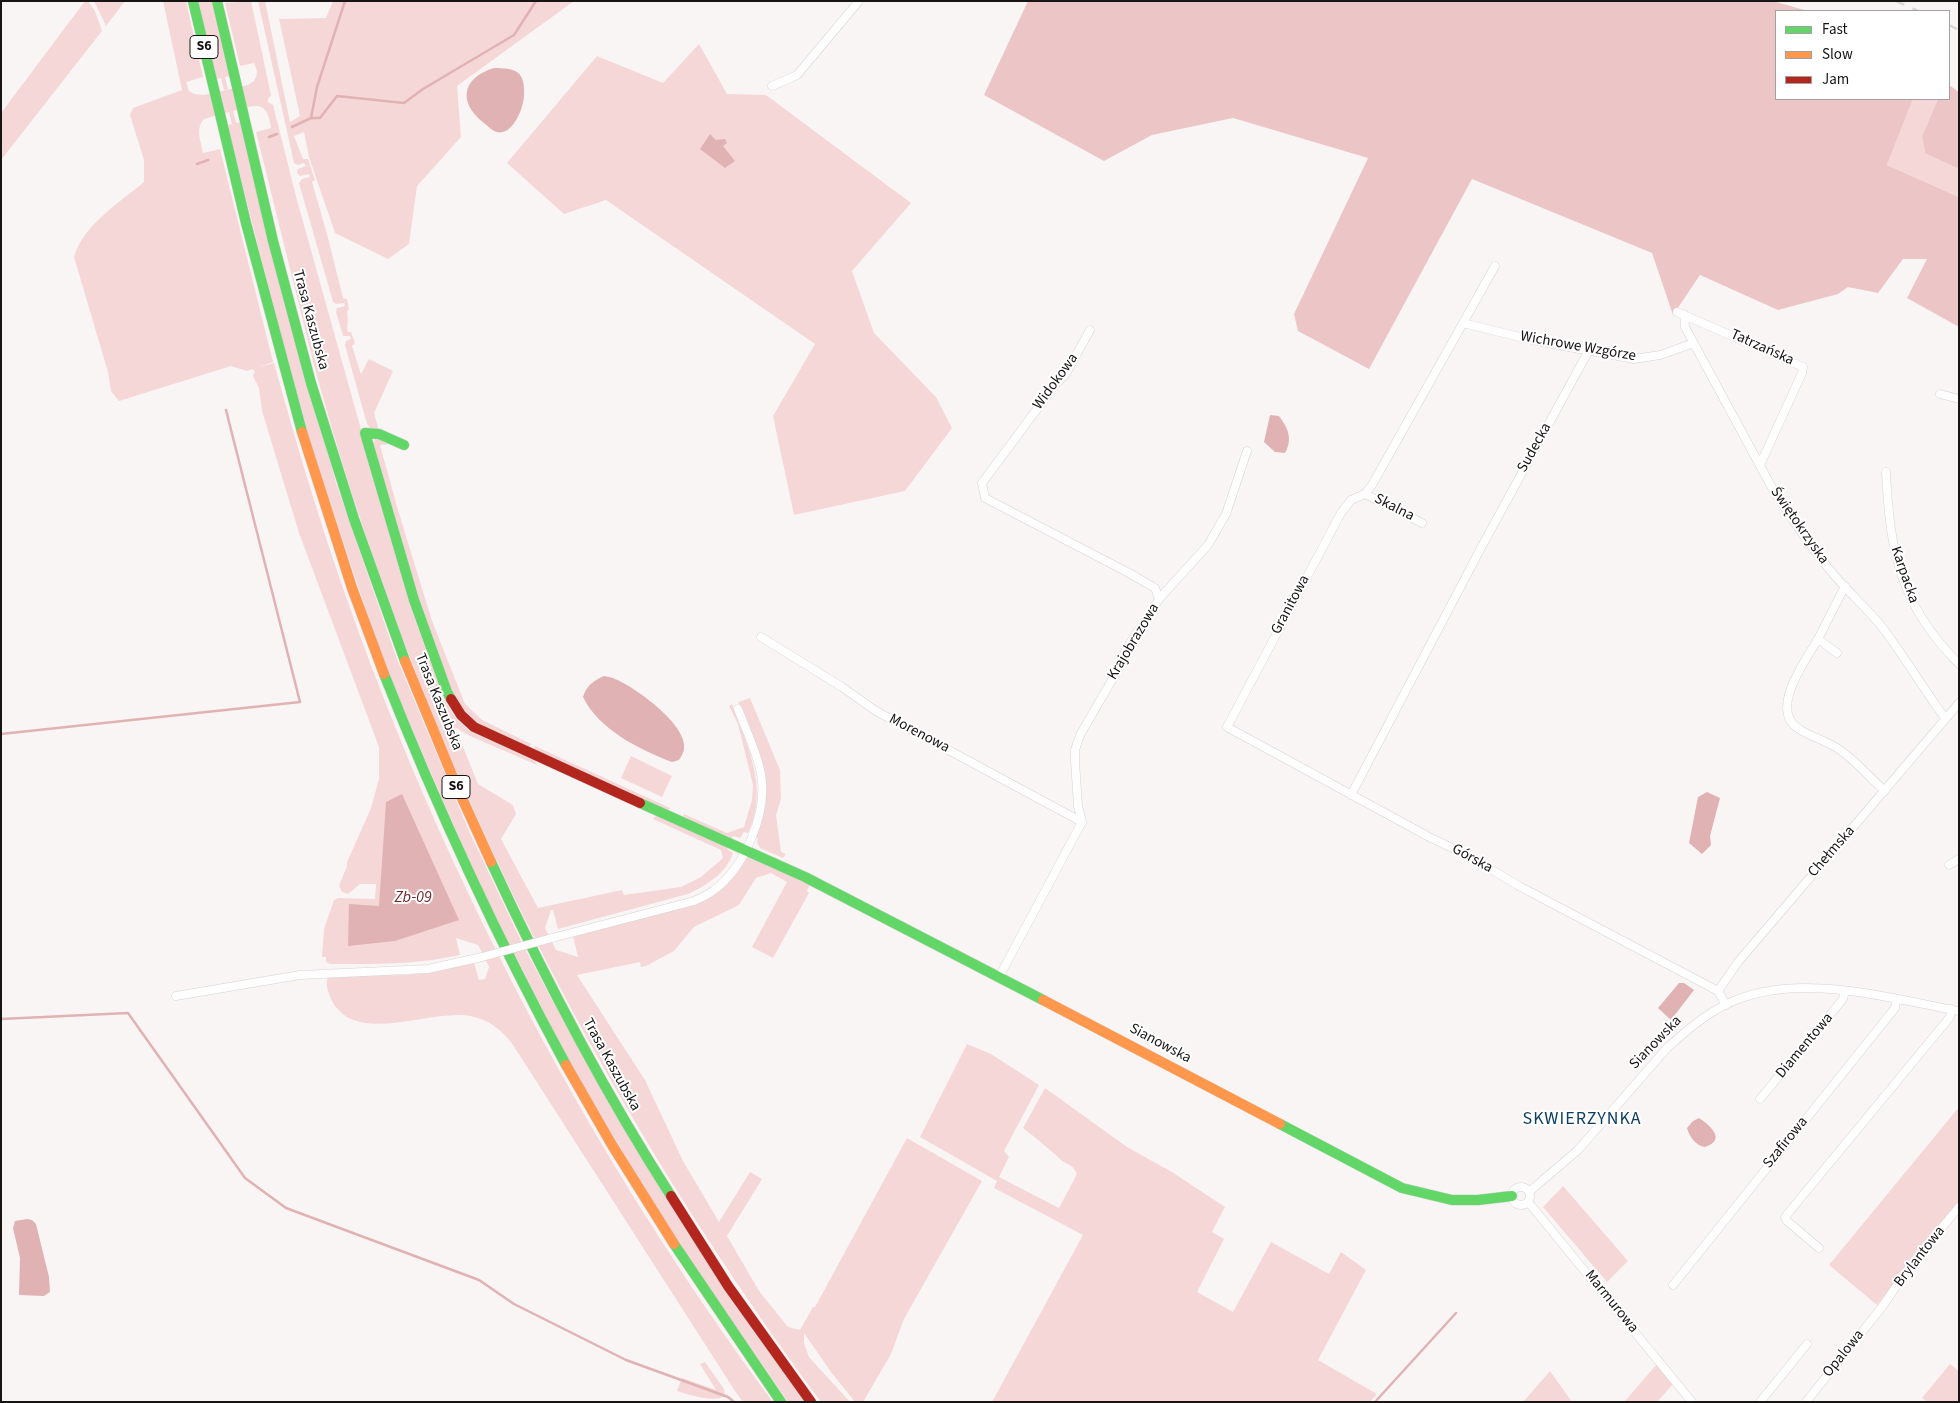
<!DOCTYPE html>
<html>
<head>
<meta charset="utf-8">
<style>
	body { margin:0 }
	#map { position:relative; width:1960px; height:1403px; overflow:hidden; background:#faf5f5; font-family:"Source Sans 3",sans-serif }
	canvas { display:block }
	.frame { position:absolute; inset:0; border:2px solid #171414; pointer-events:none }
	.legend { position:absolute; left:1775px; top:10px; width:175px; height:90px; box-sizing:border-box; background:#fff; border:1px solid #a2a1a1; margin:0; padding:6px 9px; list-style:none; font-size:15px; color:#171414 }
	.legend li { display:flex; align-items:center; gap:10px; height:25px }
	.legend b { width:25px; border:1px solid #a2a1a1 }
</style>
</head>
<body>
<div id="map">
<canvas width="1960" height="1403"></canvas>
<div class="frame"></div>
<ul class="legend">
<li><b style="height:6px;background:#63d668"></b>Fast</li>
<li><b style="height:6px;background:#ff974d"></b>Slow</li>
<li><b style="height:6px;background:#b3261e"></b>Jam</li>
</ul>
</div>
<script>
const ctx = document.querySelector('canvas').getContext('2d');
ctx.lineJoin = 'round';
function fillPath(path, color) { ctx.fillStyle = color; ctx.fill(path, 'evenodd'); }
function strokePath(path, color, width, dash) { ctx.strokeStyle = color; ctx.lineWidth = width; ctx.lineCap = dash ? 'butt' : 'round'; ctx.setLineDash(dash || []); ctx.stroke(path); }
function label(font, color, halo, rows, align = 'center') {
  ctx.font = font + ' "Source Sans 3",sans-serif'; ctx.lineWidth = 4; ctx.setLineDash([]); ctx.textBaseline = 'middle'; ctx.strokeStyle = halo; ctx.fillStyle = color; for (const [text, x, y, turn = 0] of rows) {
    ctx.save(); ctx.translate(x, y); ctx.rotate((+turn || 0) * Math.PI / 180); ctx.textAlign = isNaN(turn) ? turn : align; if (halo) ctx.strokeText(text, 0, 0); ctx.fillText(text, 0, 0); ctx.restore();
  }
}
fillPath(new Path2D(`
	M85,1H88L95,11L102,31L1,160V113Z
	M94,1H125L106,26Z
	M163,1H186L203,77L186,82L189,91L194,94L204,95L248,85L254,81L256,77L257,71L254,63L240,66L225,3L251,1L271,95L268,99V102L273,105L297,200L410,605L444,699L454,716L468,730L535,761L537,764V765L468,735L455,727L478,784L513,805L516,814L501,839L538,908L622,890L624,895L681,887L701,877L723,858L721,850L653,819L657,815L728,846L727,849L733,853C727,873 705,886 688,894L558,929L553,910H551L545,928L556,950L578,957L573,936L698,902L748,856H751L810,884L807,891L809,893L773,958L752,947L787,882L771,873L756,878L739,905L694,927L674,951L646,966L641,967L640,962L577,975L645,1080L683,1161L719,1222L750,1172L762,1179L727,1236L759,1291L788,1327L800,1330L813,1307H815L907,1138L982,1181L904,1319L891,1354L863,1402H855L831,1372L804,1333V1343L809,1357L850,1402H821C588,1087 412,732 311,354L321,351L311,353L256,132L271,128C267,100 257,104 233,111L236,123L241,122L336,483L397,659L469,831L522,943L551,998L805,1402H788L663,1220L568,1059L483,893L384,664L305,428L227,125L232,124L229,112L204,119C195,129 201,141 203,153L220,149L273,362L259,367L274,363C297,446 321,527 350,608C451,891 594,1160 773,1402H743L735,1391L513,1045C502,1030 488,1019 470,1016C429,1008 355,1048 331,999C328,992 325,984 328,977C354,974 380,976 406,975C429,973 451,967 474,963L479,980L485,979L489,967L478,945L456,938L460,955C414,965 376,964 330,964L326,962V957H322L324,929L334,900L338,898L375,899L376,884H360L348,894L342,892L339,886L347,866V862L371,808L379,779V747L299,533L262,411L259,388L253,376L255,371L252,369L247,371L231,366L119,401L111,391L108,372L74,257C83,225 119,203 144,182V160L130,115L133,108L182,90Z
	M198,1H212L230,76L225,77L228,89L224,90L221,78L216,79Z
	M258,1H265L290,122L300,116L279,19L326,18L333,1H574L457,86L461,137L417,186L409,244L388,259L335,233L309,157L304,132L294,136L303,159H308L315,180L312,182L327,234L343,298L347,299L349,309L347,312C349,321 346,326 348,332H351L355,343L352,346L361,374L369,359L393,371L374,413L379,431L370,428L367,424L345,345L346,341L351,339L350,336H343L336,312L337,308L345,306L344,303L336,304L333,302L299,183L302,179L310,177L309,174L300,176L297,173L298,169L306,166L304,163L298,165L294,163Z
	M699,44L727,94L766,95L911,203L852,271L874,333L936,397L952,428L905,491L794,515L773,416L815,344L606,200L564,214L507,163L597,56L663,83Z
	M1913,99H1938L1922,136L1925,152L1959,169V197L1887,165Z
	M376,438L391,444L380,445L398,510L432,621L465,704L482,720L531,744L529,749L478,726L460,711L425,628L373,444Z
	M750,698L780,770L781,799L776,815L781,852L786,854L783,858L760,848L757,842L758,839L755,837C778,784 757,752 738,702Z
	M732,704C748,747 769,789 748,833L744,832L740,838L733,836L731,839L683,816L684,814L727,833L744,827L752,800L753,785L738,724L729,706Z
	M535,746L670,808L668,811L533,752Z
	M631,756L672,776L662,797L621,778Z
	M967,1044L991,1054L1039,1085L1004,1151L1009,1157L999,1177L1059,1208L1077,1174C1072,1163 1068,1166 1060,1159C1048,1148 1036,1138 1023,1128L1045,1088L1127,1147L1172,1172L1225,1207L1212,1232L1224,1239L1197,1292L1233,1312L1271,1242L1329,1274L1341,1252L1366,1270L1318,1360L1377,1394L1370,1402H992L1083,1235L994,1188L997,1181L920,1137Z
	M1959,1107V1205L1877,1305L1829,1265Z
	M1563,1186L1628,1261L1607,1282L1543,1207Z
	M705,1362L724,1389L725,1396C714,1403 690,1395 677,1391L682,1378L716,1390L700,1364Z
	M1657,1364L1673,1384L1657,1402H1624Z
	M1950,1364L1959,1371V1402H1927L1922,1398Z
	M1550,1371L1572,1402H1523Z`), '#f6d7d7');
fillPath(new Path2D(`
	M1028,1H1773L1808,11H1776V99H1913L1887,165L1959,197V327L1907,298L1927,259H1903L1878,293L1848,287L1838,294L1778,310L1700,275L1673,315L1652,253L1472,179L1369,369L1298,331L1294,314L1368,158L1233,118L1152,135L1104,161L984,95Z
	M1949,85L1959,92V169L1925,153L1922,136L1938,99H1949Z`), '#ecc6c7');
fillPath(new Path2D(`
	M494,68C516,68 525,71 524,95C524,107 513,136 497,132C492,131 488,126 484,123C458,103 461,78 494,68Z
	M710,134L716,140L725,139L727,143L723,146L735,161L725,168L700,149Z
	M1270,415L1279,416C1288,428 1293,439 1285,453L1275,452L1264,442Z
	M604,676C608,677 612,677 615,679C635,687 688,725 684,749C684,752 681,757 679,760L672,762C640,750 598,729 583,697C587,685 593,681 604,676Z
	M1707,792L1720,798L1710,836L1711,845L1702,854L1689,843L1698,797Z
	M402,794L459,920L395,941L348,946L349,904L379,906L386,802Z
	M1679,983H1684L1694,990L1671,1020L1658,1008Z
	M1699,1118C1710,1125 1727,1140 1705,1147C1696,1146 1689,1136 1687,1128L1693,1121Z
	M27,1219L32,1220L36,1224L49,1277L50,1292L44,1296L19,1295L20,1258L13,1228L15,1221Z`), '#e1b2b3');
strokePath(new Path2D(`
	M311,118L317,87L345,1
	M292,127L311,118H320L337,96L404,103L423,89L514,35L536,1
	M269,137L277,134
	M197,164L208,160
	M1,734L300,702L226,410
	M1,1019L128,1013L245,1178L286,1208L479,1280L514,1304L626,1360L728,1397L734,1402
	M1375,1402L1456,1313`), '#e1b2b3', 2.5);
const street = new Path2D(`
	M772,86L797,75L859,1
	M1677,312L1803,367L1802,373L1760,465
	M1684,314L1685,327L1771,486C1790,517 1811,548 1835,576C1850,594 1868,609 1882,627C1904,656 1923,688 1945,718
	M1463,323L1495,266
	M1090,330L1065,375L1055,385L982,483L985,498L1129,573L1155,588L1159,599
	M1694,343L1660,355L1634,359L1532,340L1463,323L1372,485L1365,494L1351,500L1341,513L1227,727L1431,838L1467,855L1519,886L1718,991
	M1940,394L1959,399
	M1886,472C1890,552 1900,605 1959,664
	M1365,494L1422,523
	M761,637L842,687L876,711L1082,822
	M1818,639L1845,586
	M1837,653L1818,639C1806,660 1768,710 1799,729C1811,737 1827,741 1840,750C1856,761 1870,778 1885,791
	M1351,795L1482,546L1589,350
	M1082,822L1078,806L1075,761V750L1080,735L1119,668L1126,649L1152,611L1159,599L1208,545L1226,514L1247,451
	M1949,865L1959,859
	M552,938L694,901C701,898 708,895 714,890C745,867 768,812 761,774C757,752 746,730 738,709
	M999,977L1082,822
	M176,996L300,975L428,969L482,957
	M1726,1005L1718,991L1738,962L1959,703
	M1760,1099L1843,999L1845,991
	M1512 1196a9 9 0 1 1 18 0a9 9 0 1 1-18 0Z
	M1530,1191L1578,1150L1667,1048C1685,1032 1703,1016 1725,1005C1794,970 1887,998 1959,1011
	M1529,1203L1692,1402
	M1819,1248L1787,1221L1785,1217L1950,1017L1951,1009
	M1673,1285L1895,1008L1896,999
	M1760,1402L1807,1344
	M1806,1402L1882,1307L1911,1265L1959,1207`);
const fast = new Path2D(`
	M193,1L246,223L302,432
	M217,1L273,241L311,383L354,519L405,661
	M404,445L379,434L365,433L414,600L447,692L451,699
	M384,674C437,808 497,938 566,1065
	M640,803L805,877L1043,1000
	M491,862C544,977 603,1090 671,1196
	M1280,1124L1402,1188L1452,1200H1478L1512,1196
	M674,1244L781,1402`);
const slow = new Path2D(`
	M302,432L352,588L384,674
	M405,661L456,785L491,862
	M1043,1000L1280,1124
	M566,1065L612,1145L674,1244`);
const jam = new Path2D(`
	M451,699L461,715L474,727L640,803
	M671,1196L728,1286L811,1402`);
strokePath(street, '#d6d3d3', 9);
strokePath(fast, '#d6d3d3', 11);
strokePath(slow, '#d6d3d3', 11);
strokePath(jam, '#d6d3d3', 11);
strokePath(street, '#fefefe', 8);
strokePath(fast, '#63d668', 10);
strokePath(slow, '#ff974d', 10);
strokePath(jam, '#b3261e', 10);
strokePath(new Path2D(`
	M1896,1L1918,11
	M1949,25L1959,30`), '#d6d5d5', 2.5, [9, 9]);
const streetBridge = new Path2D(`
	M482,957L552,938`);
strokePath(streetBridge, '#d6d3d3', 9, []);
strokePath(streetBridge, '#fefefe', 8);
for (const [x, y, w] of [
	[204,47,28],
	[456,787,28]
]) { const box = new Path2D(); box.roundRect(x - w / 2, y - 11.5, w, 23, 4); ctx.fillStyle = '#fff'; ctx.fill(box); strokePath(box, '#171414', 1); }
label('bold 14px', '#171414', null, [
	["S6",204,47],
	["S6",456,787]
]);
label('15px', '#171414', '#fff', [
	["Trasa Kaszubska",310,320,75],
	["Wichrowe Wzgórze",1578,347,10],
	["Tatrzańska",1762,348,24],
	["Widokowa",1056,382,-54],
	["Sudecka",1535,448,-61],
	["Skalna",1394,508,27],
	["Świętokrzyska",1799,526,55],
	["Karpacka",1904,575,71],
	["Granitowa",1291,605,-62],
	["Krajobrazowa",1134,642,-59],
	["Trasa Kaszubska",438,702,68],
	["Morenowa",919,734,28],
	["Chełmska",1832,852,-49],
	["Górska",1472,859,29],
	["Sianowska",1656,1043,-46],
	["Sianowska",1160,1044,28],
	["Diamentowa",1805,1046,-50],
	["Trasa Kaszubska",611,1065,61],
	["Szafirowa",1786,1143,-51],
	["Brylantowa",1920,1257,-52],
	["Marmurowa",1611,1302,51],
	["Opalowa",1844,1354,-51]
]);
label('italic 16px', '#6e222a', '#fff', [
	["Zb-09",413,898]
]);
ctx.letterSpacing = '1px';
label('18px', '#0c3f63', '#fff', [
	["SKWIERZYNKA",1582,1120]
]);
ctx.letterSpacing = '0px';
</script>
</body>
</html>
